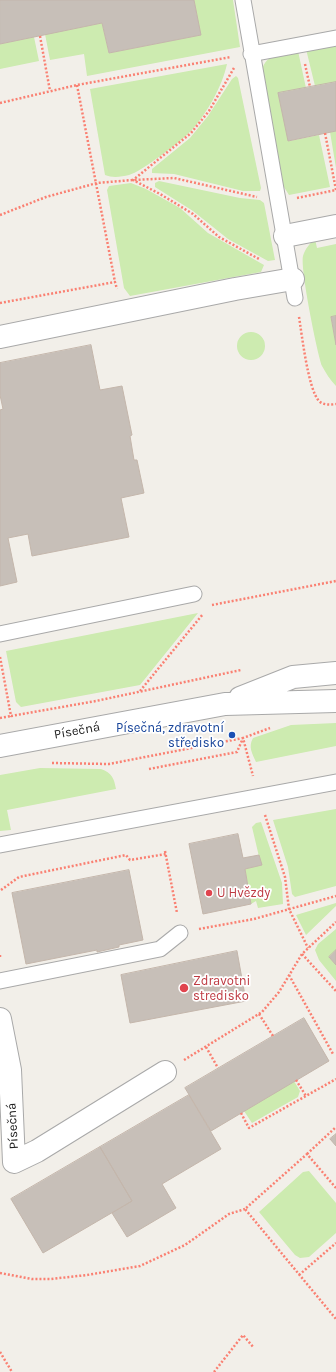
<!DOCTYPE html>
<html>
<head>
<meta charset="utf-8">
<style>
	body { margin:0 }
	canvas { display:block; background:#f2efe9 }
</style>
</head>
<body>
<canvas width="336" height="1372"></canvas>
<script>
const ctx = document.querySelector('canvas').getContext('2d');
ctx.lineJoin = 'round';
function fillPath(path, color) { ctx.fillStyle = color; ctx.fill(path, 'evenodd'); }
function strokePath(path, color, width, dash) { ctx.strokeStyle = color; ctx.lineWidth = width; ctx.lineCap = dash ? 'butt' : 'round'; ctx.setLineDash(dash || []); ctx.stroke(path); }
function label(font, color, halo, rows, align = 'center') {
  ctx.font = font + ' Karla,sans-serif'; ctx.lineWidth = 3.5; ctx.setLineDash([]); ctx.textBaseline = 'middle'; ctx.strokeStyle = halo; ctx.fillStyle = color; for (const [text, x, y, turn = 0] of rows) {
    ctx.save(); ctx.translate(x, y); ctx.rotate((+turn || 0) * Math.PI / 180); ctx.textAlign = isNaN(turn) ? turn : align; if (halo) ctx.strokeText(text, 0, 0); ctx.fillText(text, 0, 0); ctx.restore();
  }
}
fillPath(new Path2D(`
	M194,0H233L240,47L87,76L84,54L50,60L45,34L102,23L109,53L200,35Z
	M34,37L39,61L0,69V44Z
	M336,43V82L315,86L306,49Z
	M298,51L306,88L279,93L289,141L319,135L330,187L289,195L282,184L262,70C266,53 283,54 298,51Z
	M227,64C222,87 207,113 191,131C181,141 141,172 129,175C121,177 112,178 105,175L90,89Z
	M236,76L238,78L261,188L260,191H243L174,174L152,173V169L190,138L208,116L232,79Z
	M336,131V168L330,132Z
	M159,181L240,198L260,200L264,203L275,260L268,261L228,239L193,211L155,187V183Z
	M131,183L146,189L180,208L208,233L264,265L261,272L130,296L124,288L107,190L109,186Z
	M315,239L317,248L336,244V316L331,318L336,345V386C330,380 326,373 322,366C317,352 300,268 303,256C305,249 310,243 315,239Z
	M237 346a14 14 0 1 1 28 0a14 14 0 1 1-28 0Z
	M198,613L140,685L21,707L16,702L6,651Z
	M336,723V746L256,762C252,753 248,747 253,738L291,725Z
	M40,768L101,769C112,773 114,778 116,789L7,810L11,830L0,831V775Z
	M336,809V886L295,897L292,894L288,867L273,820Z
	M261,822L282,883L283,904L258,908L256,901L251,904L245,869L261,865L252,827L256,823Z
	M336,903V906L306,935L296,915Z
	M336,929V950L329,957L336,965V981L319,960L315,950L318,944Z
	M294,1081L300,1091L298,1097L252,1123L244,1111Z
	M309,1171L336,1203V1233L309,1257L300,1258L295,1255L259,1212L303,1172Z`), '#cdebb0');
const building = new Path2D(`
	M0,0H194L201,35L109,53L102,23L0,44Z
	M336,82V131L288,141L278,93Z
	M336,316V345L331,317Z
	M91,345L100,390L122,386L132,435L130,436L134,460H137L144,493L121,498L129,537L32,556L28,534L8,538L17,582L0,586V410L3,409L0,395V363Z
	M238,834L243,858L259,855L262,865L245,869L251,904L203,914L189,844Z
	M129,870L143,940L119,945V947L97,952V950L26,964L12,893Z
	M336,950V965L329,957Z
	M237,951L246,1001L130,1023L121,975Z
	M304,1018L329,1061L211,1131L185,1088Z
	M189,1095L221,1149L162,1184L176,1208L127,1237L112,1213L132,1201L100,1147Z
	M336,1134V1146L330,1139Z
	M100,1147L132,1201L43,1253L11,1199Z`);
fillPath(building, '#c7bfb8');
strokePath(building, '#c4b6ab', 1);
const service = new Path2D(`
	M243,0L295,298
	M251,54L336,38
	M0,634L194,594
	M0,845L336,782
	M0,981L160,949L180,933`);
const minor = new Path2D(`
	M285,236L336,226
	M0,337L235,289L293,279
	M0,1019L10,1070L14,1162L37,1151L165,1072`);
const tertiary = new Path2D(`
	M240,698L293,677L336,673
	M0,746L225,704L336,701`);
strokePath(service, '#a9a9a9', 17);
strokePath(minor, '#a9a9a9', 24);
strokePath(tertiary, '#a9a9a9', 24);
strokePath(new Path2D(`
	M40,36L50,91
	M305,64L310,87
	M234,68L209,111L191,133L133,180L160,194L193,214L219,237L259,259
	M77,85L115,282
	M0,103L77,85L231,57
	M325,133L336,190
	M297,198L336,190
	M0,215L46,197L97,183L133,180L174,178L257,197
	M0,303L115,282L117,289
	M299,317C302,335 308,389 319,401C323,405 330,405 336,404
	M212,605L336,581
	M0,657L11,716L96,701L241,670
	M140,691L203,614
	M0,718L11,716
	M52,763L109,764L243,738L253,776
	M149,769L237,752L243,738L270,728
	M265,815L285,877L289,909L308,948
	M165,851L177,913
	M1,890L19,877L126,855L130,860L166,854
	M199,929L254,919L336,896
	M302,954L336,991
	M0,955V957
	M289,975L333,1054
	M259,1014L273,1036
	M206,1047L218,1068
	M184,1060L262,1012L279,992L302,954L336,922
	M296,1080L306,1096
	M241,1113L249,1128L336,1079
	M307,1154L336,1127
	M336,1188L307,1154L245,1209L336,1319
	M0,1273L32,1279H51L87,1275L140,1266L185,1245L229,1214L245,1209
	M299,1275L336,1243
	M0,1352L12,1372
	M214,1372L243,1335L254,1348`), '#fa8072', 2.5, [2, 2]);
strokePath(service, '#fff', 15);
strokePath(minor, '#fff', 22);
strokePath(tertiary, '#fff', 22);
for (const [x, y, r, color] of [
	[232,735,4,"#1a4fb4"],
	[209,893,4,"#e0444e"],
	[184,988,5,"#e0444e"]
]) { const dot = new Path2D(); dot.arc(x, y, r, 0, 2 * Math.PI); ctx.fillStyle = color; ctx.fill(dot); strokePath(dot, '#fff', 1.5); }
label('13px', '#164399', '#fff', [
	["Písečná, zdravotní",224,728],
	["středisko",224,743]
], 'right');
label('13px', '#222', '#fff', [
	["Písečná",77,731,-10],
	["Písečná",13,1126,-93]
]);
label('13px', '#be3a42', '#fff', [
	["U Hvězdy",217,893],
	["Zdravotni",193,981],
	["stredisko",193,996]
], 'left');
</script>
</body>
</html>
